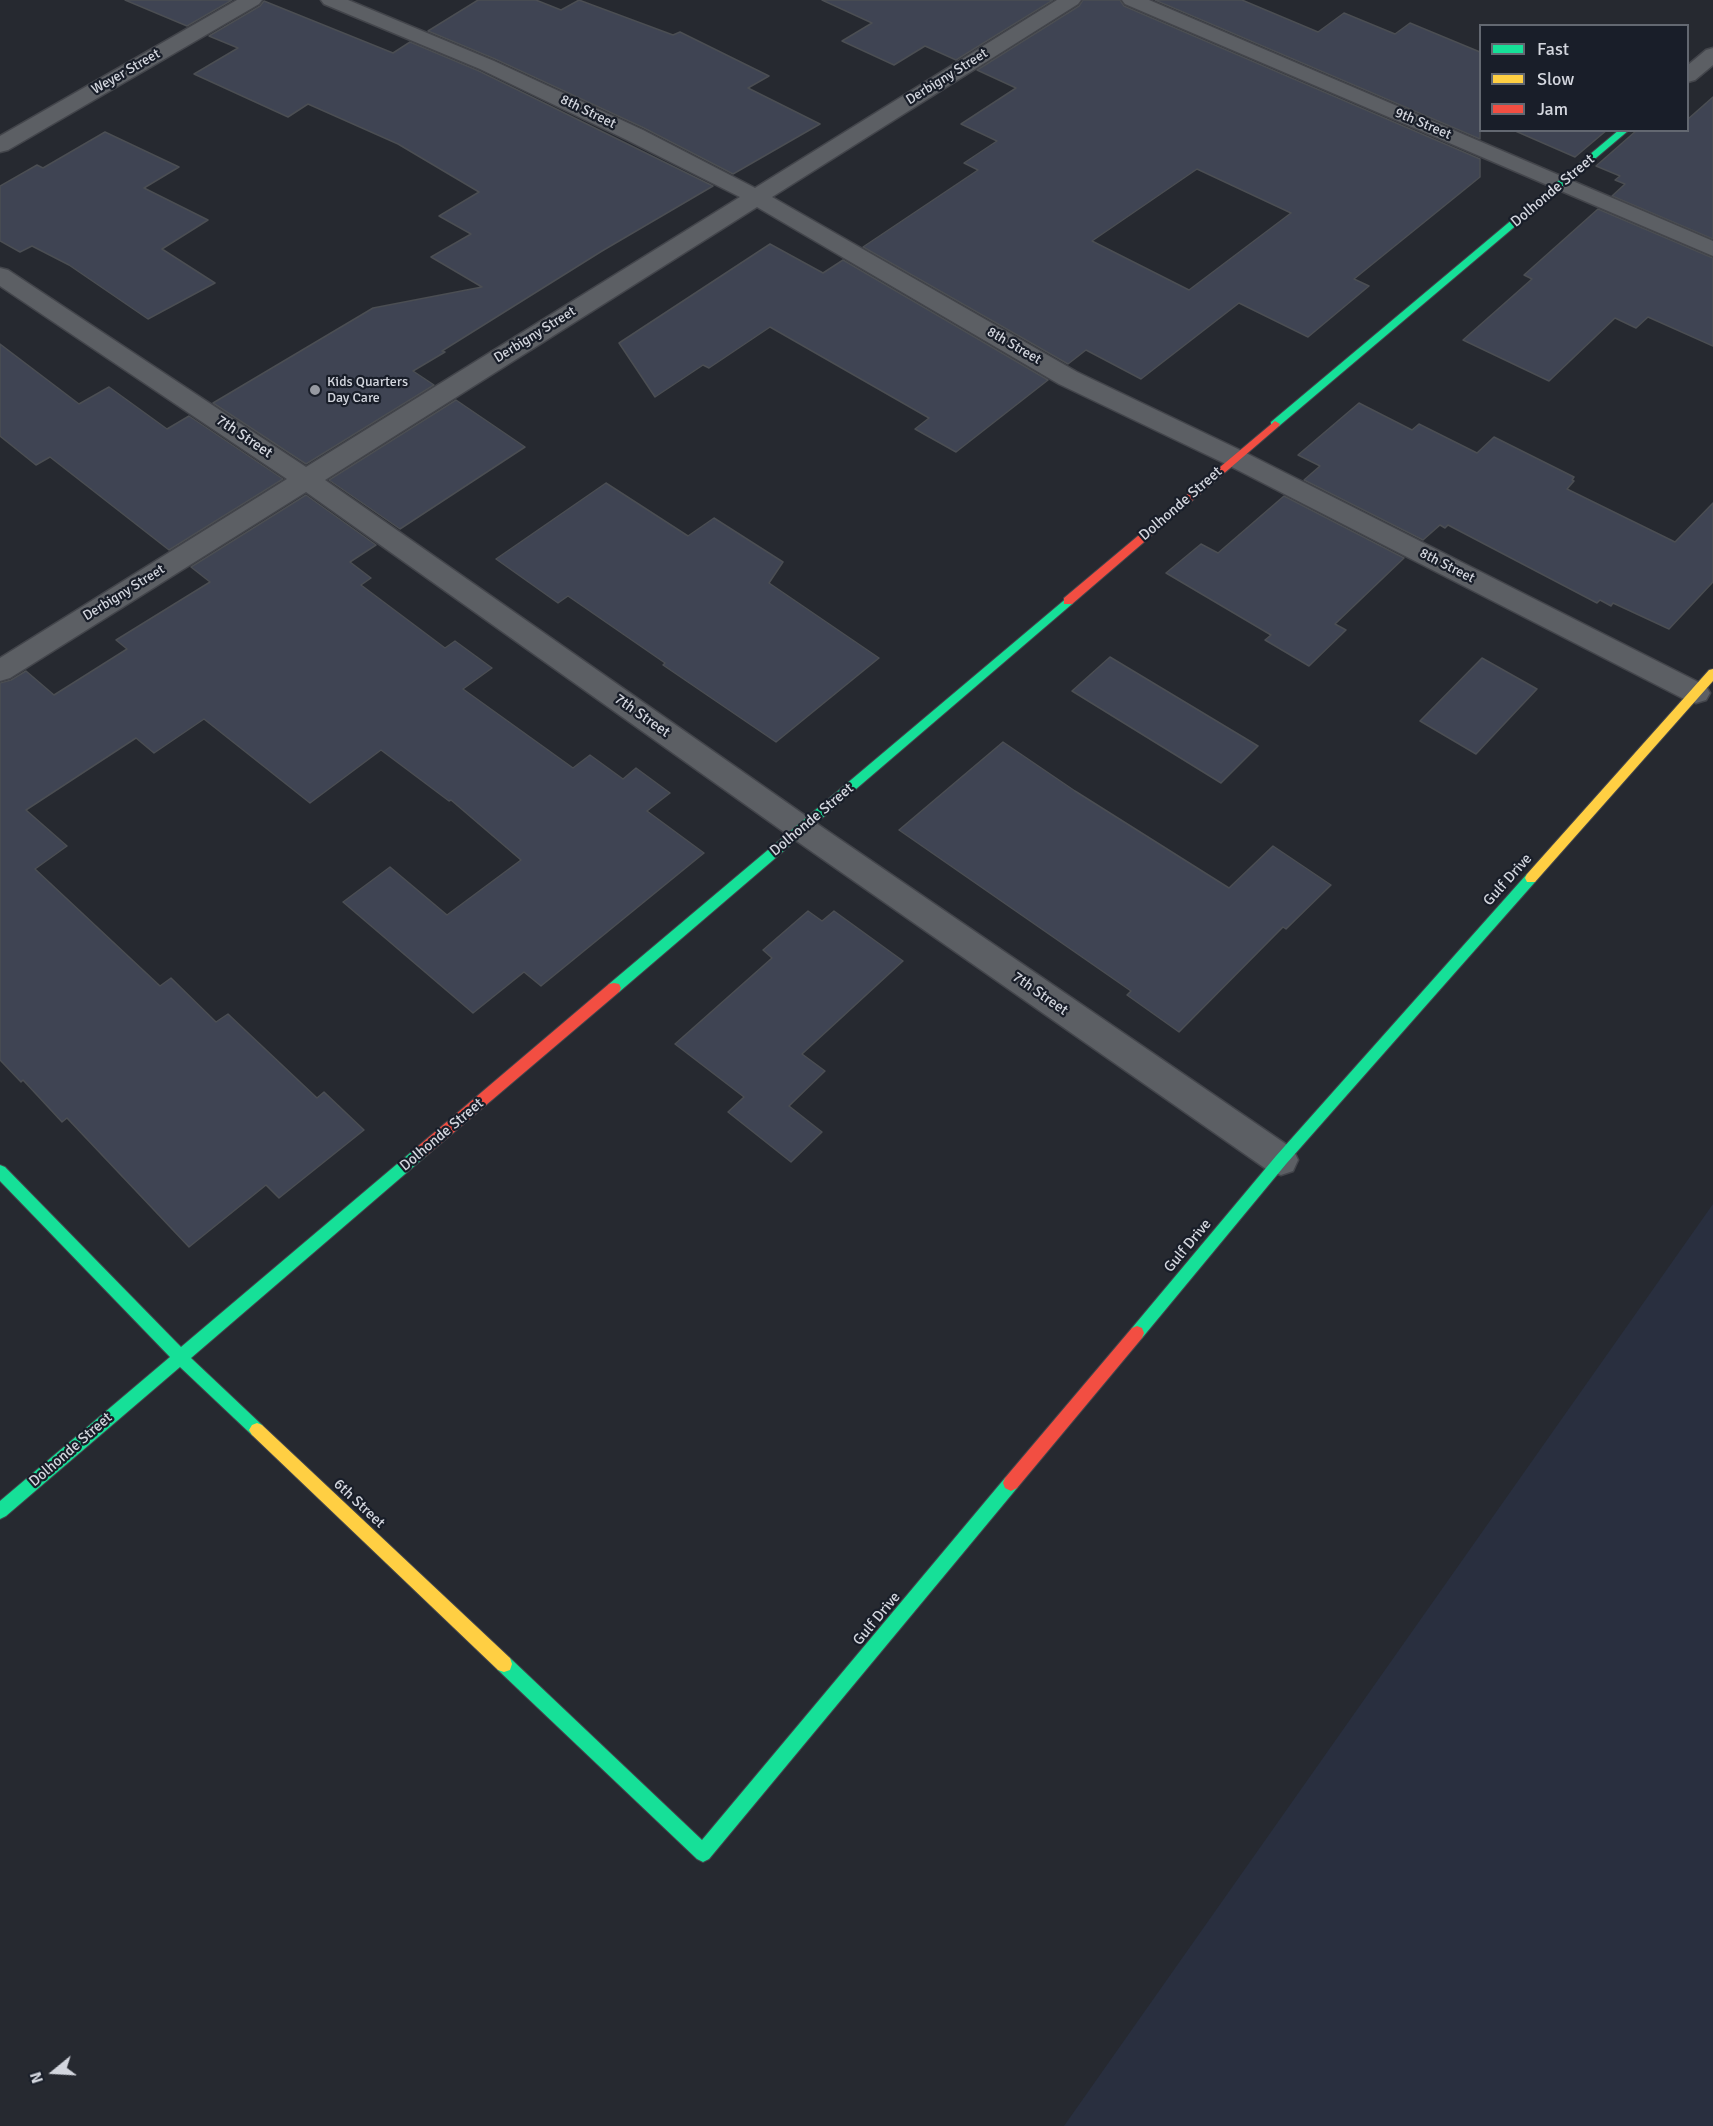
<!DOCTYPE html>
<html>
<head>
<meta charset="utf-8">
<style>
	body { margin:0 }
	#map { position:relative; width:1713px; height:2126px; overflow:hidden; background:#262930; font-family:Signika,sans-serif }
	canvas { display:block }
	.legend { position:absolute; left:1479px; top:24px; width:210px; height:108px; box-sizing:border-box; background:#191e29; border:2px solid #636871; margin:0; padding:8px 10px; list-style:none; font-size:18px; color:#d3d6de }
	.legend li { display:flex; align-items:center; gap:12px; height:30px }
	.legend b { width:30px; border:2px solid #636871 }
	.north { position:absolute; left:24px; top:2042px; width:60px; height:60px; -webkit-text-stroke:4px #191e29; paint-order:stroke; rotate:252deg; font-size:16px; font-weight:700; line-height:24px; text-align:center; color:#d3d6de }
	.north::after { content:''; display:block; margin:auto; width:21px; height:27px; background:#d3d6de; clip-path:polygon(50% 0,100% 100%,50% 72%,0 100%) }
</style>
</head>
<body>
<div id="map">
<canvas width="1713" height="2126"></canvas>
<ul class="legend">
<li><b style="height:8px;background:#16e098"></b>Fast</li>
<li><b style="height:8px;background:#ffcf43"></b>Slow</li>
<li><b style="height:8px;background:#f24e42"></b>Jam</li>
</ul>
<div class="north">N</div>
</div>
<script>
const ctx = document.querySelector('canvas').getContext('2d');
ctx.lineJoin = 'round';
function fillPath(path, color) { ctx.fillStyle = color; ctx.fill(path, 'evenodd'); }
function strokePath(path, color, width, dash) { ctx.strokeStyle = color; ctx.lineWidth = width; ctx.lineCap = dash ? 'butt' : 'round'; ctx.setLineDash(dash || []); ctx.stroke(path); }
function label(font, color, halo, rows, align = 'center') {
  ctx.font = font + ' Signika,sans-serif'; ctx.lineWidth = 4.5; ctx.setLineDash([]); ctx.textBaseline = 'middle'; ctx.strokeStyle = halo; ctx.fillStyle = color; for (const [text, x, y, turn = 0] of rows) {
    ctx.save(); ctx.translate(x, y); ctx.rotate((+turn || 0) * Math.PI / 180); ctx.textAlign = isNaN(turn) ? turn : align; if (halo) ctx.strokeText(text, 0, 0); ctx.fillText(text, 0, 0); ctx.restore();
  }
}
fillPath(new Path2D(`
	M1713,1204V2126H1064Z`), '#292f3f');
const building = new Path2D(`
	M125,0H232L187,26Z
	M478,0H536L561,10L579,0L673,35L680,32L769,76L748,88L820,124L733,174L644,128L495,59L428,31Z
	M822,0H1053L956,60L925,46L894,65L842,41L872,23Z
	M1083,0H1120L1124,6L1480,159V177L1354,279L1369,286L1308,337L1239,303L1141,379L1086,350L1068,364L863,247L978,170L964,163L997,141L961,124L1016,88L977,70L1079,6ZM1197,169L1291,213L1189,290L1092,241Z
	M1155,0H1242L1318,32L1344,13L1395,34L1410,23L1480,52V139Z
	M264,1L393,53L410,42L479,71L713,186L602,251L442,351L445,352L413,371L434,385L306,464L213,403L373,308L482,287L431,257L471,234L439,216L479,192L398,144L308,104L288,117L194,74L238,48L209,36L260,6Z
	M1713,97V239L1612,196L1625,184L1615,180L1620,176L1596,166L1637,130H1688V119Z
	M1513,130H1607L1575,157Z
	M105,132L179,167L144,188L208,220L162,249L215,283L148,319L69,265L32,246L20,252L0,241V186L37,165L43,168Z
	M1598,209L1713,258V346L1648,317L1636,328L1615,318L1549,381L1463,340L1532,279L1524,275Z
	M770,244L823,273L843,260L1048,380L956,452L915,429L929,418L770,327L709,368L703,365L655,397L619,343Z
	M0,344L79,404L109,387L167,429L189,416L283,479L169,550L50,457L36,465L0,436Z
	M456,400L525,447L400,529L329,480Z
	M1359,403L1412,430L1419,424L1477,453L1494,437L1574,477L1572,480L1574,481L1567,489L1675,542L1713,503V582L1669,629L1613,603L1611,606L1600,600L1597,603L1448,525L1445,528L1440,525L1423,540L1304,480L1320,466L1298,455Z
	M606,483L688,536L714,518L783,562L769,583L879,658L776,742L663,665L665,663L568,596L558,603L496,559Z
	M306,495L376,545L350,562L371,578L361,585L445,648L455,641L492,668L463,689L573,768L590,755L623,779L636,768L670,793L647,811L704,853L541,986L524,972L473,1013L343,902L390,867L447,915L521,860L451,800L449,801L381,750L310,803L204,719L154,753L136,738L26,810L67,846L35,869L160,986L171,978L216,1022L228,1014L317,1098L324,1092L364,1130L279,1198L266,1185L189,1247L67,1118L62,1122L23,1080L21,1082L0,1060V683L11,680L26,671L54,695L127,649L116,640L210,582L191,567Z
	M1284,496L1404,558L1335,624L1346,630L1309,666L1265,640L1271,635L1166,573L1201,544L1218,553Z
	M1110,657L1258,746L1221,783L1072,691Z
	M1482,658L1537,689L1476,754L1420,721Z
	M1003,742L1075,791L1229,888L1273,846L1331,885L1286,929L1283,927L1179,1032L1127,995L1131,991L899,830Z
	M808,911L822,921L834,911L903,961L802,1054L825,1071L789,1106L822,1132L791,1162L728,1112L744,1097L675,1044L772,958L763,950Z`);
fillPath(building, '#3f4453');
strokePath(building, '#4b4e53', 1.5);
const street = new Path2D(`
	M237,0H262L259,4L8,150L0,152V136Z
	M321,0H348L494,61L643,130L755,188L1057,0H1081L1078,4L772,197L1077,372L1244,452L1706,686L1710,693L1706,700L1696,703L1686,700L1226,464L1059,384L757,207L325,480L813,821L1293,1149L1298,1160L1293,1171L1281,1175L1269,1171L791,837L306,492L10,678L0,681V658L287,479L0,286V268L8,270L306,467L740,197L627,140L480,69L324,4Z
	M1122,0H1149L1713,241V256L1125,4Z
	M1713,48V65L1695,80L1688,82V65L1706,50Z`);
const fast = new Path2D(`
	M1619,130H1629L1279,426H1271V422Z
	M1068,597L1074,601L1072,604L619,992H609L607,988L609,984Z
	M1531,873L1537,878L1535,882L1286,1164L1142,1338L1137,1340L1132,1338L1130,1333L1132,1328L1276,1156L1527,874Z
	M421,1146L426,1148L428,1152L426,1156L191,1358L262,1425L265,1430L262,1435L257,1437L252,1435L180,1367L6,1516L0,1519V1501L170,1357L0,1181V1165L5,1167L181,1347L416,1148Z
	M1011,1475L1017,1478L1019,1483L1017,1488L709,1859L703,1862L697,1859L498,1670L496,1664L498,1658L504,1656L510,1658L702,1840L1005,1478Z`);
const slow = new Path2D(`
	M1713,669V681L1535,882H1527L1525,878L1527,874L1709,670Z
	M257,1423L262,1425L510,1658L512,1664L510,1670L504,1672L498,1670L252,1435L249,1430L252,1425Z`);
const jam = new Path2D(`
	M1275,421L1280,424L1279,426L1072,604H1064V598Z
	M614,983L619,984L621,988L619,992L426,1156L421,1158L416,1156L414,1152L416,1148L609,984Z
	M1137,1326L1142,1328L1144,1333L1142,1338L1017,1488L1011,1491L1005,1488L1003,1483L1005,1478L1132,1328Z`);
strokePath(street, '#43454b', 3);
strokePath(fast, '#43454b', 2);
strokePath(slow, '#43454b', 2);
strokePath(jam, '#43454b', 2);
fillPath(street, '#5c5f64');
fillPath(fast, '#16e098');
fillPath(slow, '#ffcf43');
fillPath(jam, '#f24e42');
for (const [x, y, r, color] of [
	[315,390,6,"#9699a1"]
]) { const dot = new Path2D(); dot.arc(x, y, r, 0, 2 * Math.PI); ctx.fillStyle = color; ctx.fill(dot); strokePath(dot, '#191e29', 2); }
label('14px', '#d3d6de', '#191e29', [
	["Weyer Street",126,72,-30],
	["Derbigny Street",947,77,-32],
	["8th Street",588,112,26],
	["9th Street",1423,124,23],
	["Derbigny Street",535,335,-32],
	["8th Street",1014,346,30],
	["8th Street",1447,566,27],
	["Derbigny Street",124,593,-32]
]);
label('14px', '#d3d6de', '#191e29', [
	["Kids Quarters",327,382],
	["Day Care",327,398]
], 'left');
label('15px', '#d3d6de', '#191e29', [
	["Dolhonde Street",1553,191,-40],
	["7th Street",244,437,34],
	["Dolhonde Street",1181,504,-41],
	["7th Street",642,716,35],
	["Dolhonde Street",812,820,-40],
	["Gulf Drive",1508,880,-48],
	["7th Street",1040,994,35],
	["Dolhonde Street",442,1135,-40],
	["Gulf Drive",1188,1246,-50],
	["Dolhonde Street",71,1450,-41],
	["6th Street",359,1504,43],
	["Gulf Drive",877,1619,-50]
]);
</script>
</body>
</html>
